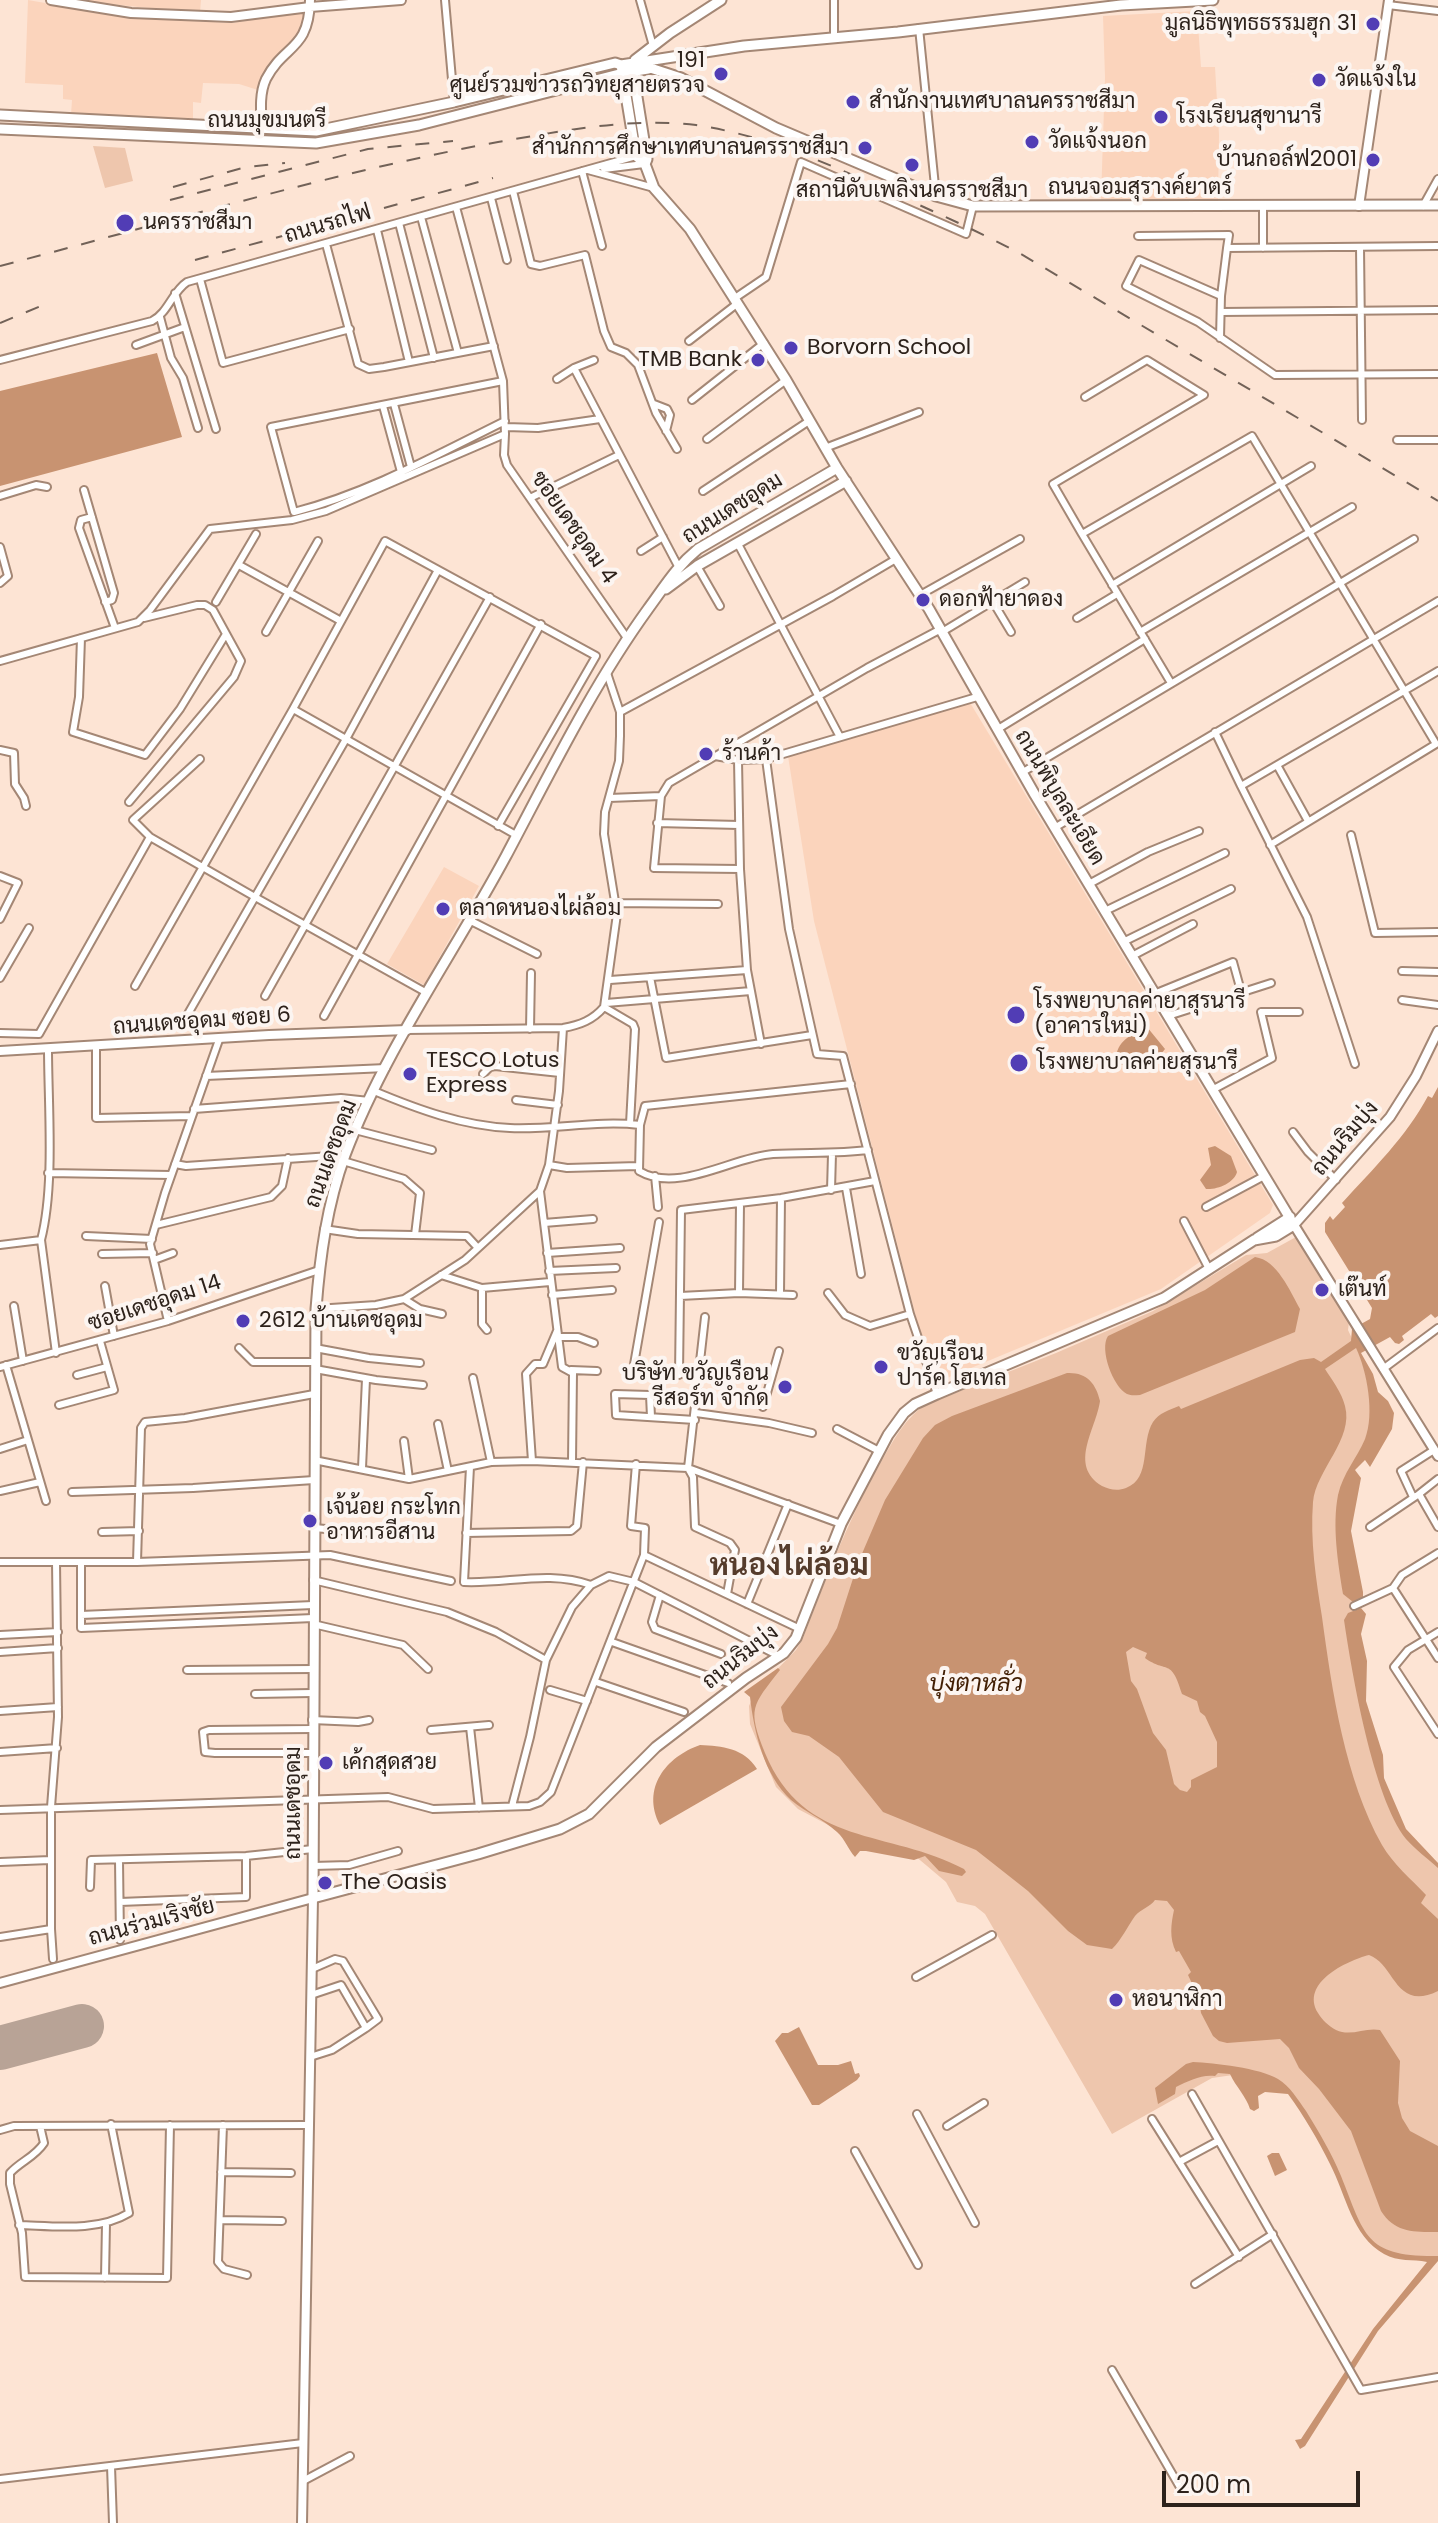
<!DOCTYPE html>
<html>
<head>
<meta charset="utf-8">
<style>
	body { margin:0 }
	#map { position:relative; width:1438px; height:2523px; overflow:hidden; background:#fde4d4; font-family:Poppins,sans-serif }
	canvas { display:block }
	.scale { position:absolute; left:1162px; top:2471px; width:198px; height:36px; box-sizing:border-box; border:4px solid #2d221b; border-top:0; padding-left:10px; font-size:24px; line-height:28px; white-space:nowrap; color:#2d221b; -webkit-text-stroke:6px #fcf5f1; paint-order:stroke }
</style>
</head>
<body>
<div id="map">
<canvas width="1438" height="2523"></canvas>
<div class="scale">200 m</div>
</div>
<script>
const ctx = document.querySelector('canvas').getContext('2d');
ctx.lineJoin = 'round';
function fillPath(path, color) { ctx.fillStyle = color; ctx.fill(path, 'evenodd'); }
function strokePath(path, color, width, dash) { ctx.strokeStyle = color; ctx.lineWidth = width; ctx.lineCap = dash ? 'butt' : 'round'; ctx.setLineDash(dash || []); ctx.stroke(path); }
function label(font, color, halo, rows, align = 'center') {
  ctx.font = font + ' Poppins,Sarabun,sans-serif'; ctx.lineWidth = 8; ctx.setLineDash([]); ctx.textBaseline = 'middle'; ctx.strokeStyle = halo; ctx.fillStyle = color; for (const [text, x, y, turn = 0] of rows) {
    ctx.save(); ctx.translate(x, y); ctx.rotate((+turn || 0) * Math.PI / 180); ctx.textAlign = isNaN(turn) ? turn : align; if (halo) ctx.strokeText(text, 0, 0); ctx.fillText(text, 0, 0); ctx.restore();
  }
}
fillPath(new Path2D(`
	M28,0L125,17L232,23L307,10L299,33L263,76L258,90L239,84L203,83L201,103L193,102V120L71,115L72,100L63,99V85L25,83Z
	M67,0H201L200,13Z
	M1197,11L1201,67H1215L1219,135L1218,200L1101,199L1105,77L1103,16Z
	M969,701L1273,1205L1270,1213L1161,1289L947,1378L934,1371L927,1360L814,921L788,756Z
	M444,867L479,886L424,985L387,964Z`), '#fbd4bc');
fillPath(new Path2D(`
	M93,146L125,148L133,181L105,188Z
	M1296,1237L1349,1322L1348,1330L1362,1360L1373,1406L1371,1426L1342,1493L1357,1611L1347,1618L1381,1779L1407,1835L1438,1865V2258L1414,2259L1381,2252L1366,2237L1357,2222L1336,2170L1291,2095L1247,2073L1212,2078L1112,2134L985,1914L975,1906L957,1902L946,1882L914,1855L832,1827L798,1809L776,1787L750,1724L749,1706L755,1692L796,1650L803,1638C825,1580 847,1523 877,1469C891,1445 902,1421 925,1405L1056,1353L1153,1311L1246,1255L1267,1253Z`), '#eec6ad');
fillPath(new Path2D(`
	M157,353L182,437L0,486V391Z
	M1147,1027L1165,1049C1155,1063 1138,1064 1122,1065L1116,1060C1116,1041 1132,1034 1147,1027Z
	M1438,1087V1316L1435,1318L1431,1314L1402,1336L1404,1340L1399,1344L1395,1343L1390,1337L1361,1353L1373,1374L1378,1392L1388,1401L1394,1413L1392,1429L1370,1467L1365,1460L1355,1470L1361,1478L1351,1531L1363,1592V1597L1353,1602L1343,1594C1338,1563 1332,1526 1338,1495C1343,1473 1357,1458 1365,1439C1375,1414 1367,1371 1356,1348L1325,1369C1332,1380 1342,1393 1345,1406C1354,1439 1316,1470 1313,1502C1310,1541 1316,1579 1322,1617C1332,1691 1345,1779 1382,1845C1393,1864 1411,1879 1426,1895L1421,1903L1438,1919V1991C1395,2012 1395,1964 1369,1955C1346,1961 1300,1983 1318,2013C1322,2020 1329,2026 1336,2030C1351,2037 1365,2027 1380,2030L1400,2061L1398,2103L1402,2118L1410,2131L1438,2146V2232C1414,2232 1395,2233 1381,2211L1351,2131L1319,2089L1299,2068L1289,2048L1280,2039L1227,2043L1219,2041L1213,2036L1201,2013L1199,1998L1188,1975L1191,1972L1179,1951L1176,1952C1169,1938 1171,1924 1174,1910L1167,1901L1155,1900C1150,1907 1141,1909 1135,1916C1127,1927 1122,1939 1112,1949L1087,1945L1068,1931L1028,1891L976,1850L883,1812L839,1757L809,1736L792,1732L784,1721L781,1707L828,1644L837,1628L858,1563L885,1500L923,1438L935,1425L952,1416L1067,1373C1086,1372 1096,1383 1100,1401C1096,1430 1068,1465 1102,1486C1110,1490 1118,1491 1126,1488C1152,1478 1140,1443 1153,1422C1159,1413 1169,1410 1179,1406L1181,1409L1300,1360L1314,1358L1321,1362L1351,1341L1352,1329L1370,1319L1372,1308L1325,1232V1223L1330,1216L1333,1220L1345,1207L1342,1203C1373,1169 1406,1137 1428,1096L1432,1098ZM1133,1647L1147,1653L1145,1658C1167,1674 1171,1657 1182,1694L1197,1701L1200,1712L1205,1716L1217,1742V1767L1191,1780V1787L1187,1792L1180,1790L1174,1784L1166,1750L1153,1733L1137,1689L1131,1681L1126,1652Z
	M1215,1146L1231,1156L1237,1172C1234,1183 1217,1190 1206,1189L1200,1180L1211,1165L1208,1148Z
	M1255,1257C1277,1260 1290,1291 1300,1309L1295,1332L1140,1395C1135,1395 1132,1396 1127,1394C1113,1387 1099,1349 1108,1336L1205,1290Z
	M1361,1608L1366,1614L1361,1634L1367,1661L1366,1701L1383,1755L1384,1778L1406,1829L1438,1863V1868C1428,1859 1415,1849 1406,1839C1373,1797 1352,1674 1344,1620L1348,1613Z
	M778,1668L780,1670C752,1706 747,1708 765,1753C804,1848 889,1829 964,1869L966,1872L962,1876L939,1871L925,1856L914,1860L866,1851H860L855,1857C848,1849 845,1839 837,1832C823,1819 805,1812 791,1800C764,1775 754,1732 750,1697L744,1692Z
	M700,1745C722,1746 744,1748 757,1769L660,1825C641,1788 666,1757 700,1745Z
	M799,2027L818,2065H838L851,2061L855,2074L859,2073L860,2076L857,2080L819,2105H812L775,2041L782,2033H788Z
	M1193,2062C1214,2063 1260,2068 1278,2079C1290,2086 1298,2100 1306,2111C1319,2132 1332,2154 1341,2176C1365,2236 1365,2257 1438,2256V2261L1378,2331L1305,2446L1300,2449L1295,2440L1301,2439L1373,2329L1427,2262C1413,2259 1398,2262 1384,2254C1352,2236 1346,2195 1330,2164C1318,2140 1304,2116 1288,2094L1265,2092L1258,2096L1259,2108L1254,2111L1250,2109C1246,2096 1236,2087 1230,2074L1218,2073L1215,2076C1202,2074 1188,2081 1176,2087L1175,2094L1158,2104L1155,2088L1186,2064Z
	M1272,2153H1279L1287,2170L1275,2176L1267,2156Z`), '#c89371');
strokePath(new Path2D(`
	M0,2048L82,2026`), '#b8a396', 44);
const minor = new Path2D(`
	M445,0L454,102
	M640,0L653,46
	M1388,5L1438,11
	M919,28L936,196
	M834,38V0
	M604,169L644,164
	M588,170L654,188
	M582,171L602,246
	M513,191L531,264L540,266L585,255L604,331L611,347L626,353L638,365L656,413L677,449
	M491,198L507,260
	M1423,206L1438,179
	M421,217L458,353
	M399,223L434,358
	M377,230L409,362
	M1138,236L1229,235L1227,248L1438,246
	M326,244L358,364L369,369L384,367L494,346
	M1360,247L1362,420
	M1263,248V206
	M200,279L223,363L350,329
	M175,293L216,429
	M1221,296L1139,260L1126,286L1198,322L1275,375L1438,374
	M735,298L766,277L801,162L966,234L973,206
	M1221,312L1438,310
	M160,317L171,358L183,378L198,428
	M1220,338L1221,296L1227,248
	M689,341L738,303
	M136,345L185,327
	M0,360L152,321C168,313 172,292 187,282L636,156
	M574,368L678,566
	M557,379L574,368L594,360
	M503,381L271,427L294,512C368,493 436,455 505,421
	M1085,397L1147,360L1204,395L1053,484L1082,534L1252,436L1436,744L1270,845
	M692,400L764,343
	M394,404L411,467
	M654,404L667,409L670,415L666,431
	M383,406L401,472
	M506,427L538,428L600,419
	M505,434L504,455L507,465L627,638
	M707,439L786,380
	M1397,440H1438
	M825,448L919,412
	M84,490L114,593L112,600L105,602
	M703,491L809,421
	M0,496L36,485L47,487
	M530,498L619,455
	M92,517L81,520L79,528L115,628
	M1082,534L1171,683
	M738,544L840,737
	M0,547L8,576L0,583
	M641,551L663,537
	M239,565L341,621
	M697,566L720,606
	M1112,585L1311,466
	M920,595L1020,539
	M216,602L256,534
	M993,602L1011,632
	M1077,618L1117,594
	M266,632L318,541
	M942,632L1025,582
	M1140,632L1352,507
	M81,638L79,697L73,732L145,755L180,709L226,634
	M0,661L138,622L150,610L210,529L292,520L326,511L505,434L503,381L456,207
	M293,709L516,835
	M620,712L833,596L896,559
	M998,729L1145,639
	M1215,732L1241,786L1438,671
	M0,750L14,753L15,784L24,798L26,806
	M715,756L738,760L766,759L977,697
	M766,759L789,929L817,1054L843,1056L910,1314L937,1394
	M738,760L740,869L747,970L761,1044
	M1277,765L1308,821
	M1023,772L1414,539
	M1241,786L1307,917L1355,1064
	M661,796L654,868L740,869
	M609,798L661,796L669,783L867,668L941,629
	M129,802L234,677L241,661L213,610L205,605H197L144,618
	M657,823L739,825
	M1056,827L1438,601
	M1351,835L1375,933L1438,932
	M150,837L133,820L200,759
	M0,876L18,883L0,919
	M1089,884L1148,852L1199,831
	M615,903L718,904
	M1105,911L1225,853
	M469,920L537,954
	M1123,942L1231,889
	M1132,956L1193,924
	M1402,971L1438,972
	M650,977L666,1058L812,1035
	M0,978L29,928
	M610,980L747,970
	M135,986L293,709L385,541L596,656L498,826
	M427,993L255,897L346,739L438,570
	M1154,994L1233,962L1241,991
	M265,996L490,597
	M1402,1000L1438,1005
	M606,1003L751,991
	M604,1007L633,1024L635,1029L630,1124
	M324,1016L541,624
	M1168,1016L1271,983
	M530,1029L531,973
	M407,1030L563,1028C580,1025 593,1020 604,1007L617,914L604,834L605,812L619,761L620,736V712L607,673
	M0,1033L39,1034L150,837L255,897L185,1019
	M96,1046V1118L192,1116
	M48,1048C48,1105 55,1186 41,1240L56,1353
	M483,1074L490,1067L495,1066L560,1073
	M206,1076L386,1068
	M851,1084L645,1106L640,1125L639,1171C678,1194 732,1157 773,1154C805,1152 836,1154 868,1150
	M1212,1090L1272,1058L1261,1012H1299
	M374,1091C417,1109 463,1126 510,1128C553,1130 597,1120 640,1125
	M516,1100L558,1105
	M194,1109L341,1098L369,1101
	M355,1130L432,1150
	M1293,1132L1308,1152L1336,1180
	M343,1161L404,1179L420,1193L415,1235
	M175,1164L186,1166L345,1155
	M549,1165L567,1168L638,1166
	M48,1173L171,1175
	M655,1176L658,1207
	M846,1188L861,1274
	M831,1190L832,1154
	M540,1191L562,1367L573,1373L572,1462
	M1206,1207L1264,1176
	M1184,1221L1209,1269
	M659,1222L633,1370L700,1375
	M544,1223L593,1219
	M156,1225L271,1197L282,1186L288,1158
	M324,1229L358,1234L467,1236L478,1248
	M86,1236L152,1239
	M0,1245L41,1240
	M547,1253L620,1248
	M102,1254L153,1253
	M154,1260L173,1253
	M549,1271L616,1268
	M441,1275L482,1288L550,1282
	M105,1286L114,1336
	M482,1288V1324L487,1330
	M739,1293L740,1204
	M828,1293L845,1315L870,1326L910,1314
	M780,1294L781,1198
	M552,1295L612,1290
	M680,1296L739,1293L793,1295
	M404,1299L420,1309L442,1314
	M14,1306L23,1361
	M316,1309L376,1305L404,1299L465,1260L540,1191L549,1165L559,1091L563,1028
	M705,1317L688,1468L693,1477L695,1527L730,1543L735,1550L727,1594
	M168,1321L150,1244L165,1193L220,1037
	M558,1337H578L594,1343
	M239,1348L253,1362H315
	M315,1348L369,1358L420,1363
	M6,1365L46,1501
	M0,1367L168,1321L319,1270
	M315,1369L376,1380L423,1385
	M1383,1369L1438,1328
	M571,1370L597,1371
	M77,1375L107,1367
	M679,1375L681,1210L781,1198L875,1181
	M473,1378L491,1462
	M59,1405L114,1390L100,1341
	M763,1407L779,1351
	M696,1413L769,1423L812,1433
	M651,1417L650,1395L615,1394L616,1415L695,1420
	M438,1424L448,1471
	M837,1429L879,1451
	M404,1441L409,1479
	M0,1449L28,1440
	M314,1460L409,1479L491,1462L532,1461L688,1468L841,1524
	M532,1461L526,1374L535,1364H543L557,1331
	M470,1467L464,1582C508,1584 548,1570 591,1585
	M362,1468L366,1379
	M1438,1479L1419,1494L1438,1527
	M0,1491L40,1482
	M72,1492L193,1488L314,1480
	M1413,1497L1401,1471L1434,1450
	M1370,1527L1416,1496
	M314,1528L408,1536
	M102,1532L139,1531
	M466,1533L571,1531L577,1526L583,1462
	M644,1555L800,1629
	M0,1562H56
	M81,1562V1628L313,1618
	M137,1562L141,1428L145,1422L185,1418L314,1394
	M313,1580L447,1612L496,1632L546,1660
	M1393,1588L1438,1658
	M660,1595L652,1622L655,1629L721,1654
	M747,1604L788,1504
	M1354,1606L1393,1588L1402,1575L1438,1553
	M81,1615L313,1605
	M313,1624L403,1645L428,1669
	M1438,1632L1408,1650L1394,1667L1438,1734
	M0,1635L58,1632
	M612,1642L728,1683
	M0,1652L58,1648
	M187,1670L313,1669
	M596,1682L684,1712
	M550,1690L587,1701
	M255,1694L312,1693
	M0,1711L58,1707
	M312,1720L358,1722L369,1720
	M470,1727L479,1808
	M431,1730L489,1725
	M0,1752L57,1748
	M312,1753H215L205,1752L203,1732L209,1730L312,1729
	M512,1806L530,1737L546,1660L572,1607L591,1585L609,1576L634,1582L779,1656
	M0,1810L388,1797L433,1809L529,1806L540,1802L551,1792L644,1555L645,1528L631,1526L636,1464
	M119,1860L120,1940
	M0,1862L50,1860
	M313,1866L349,1865L398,1851
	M90,1887L91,1860L246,1856L313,1849
	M120,1902L246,1897V1856
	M51,1929L53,1959
	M0,1937L51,1929V1807L58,1717L56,1562H137L330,1555L451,1581
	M312,1969L335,1959L343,1961L378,2019L366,2028
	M916,1977L992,1935
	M310,2057L332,2050L366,2028L341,1985L311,1995
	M1192,2094L1361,2390L1438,2377
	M917,2114L975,2223
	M1152,2119L1239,2257
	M223,2125L218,2262L224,2269L247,2275
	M40,2126L44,2143C35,2157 21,2161 10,2173V2184L22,2233L25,2277L167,2278L170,2125
	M947,2126L984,2103
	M0,2130L14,2126L308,2125
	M855,2151L918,2265
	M1179,2162L1218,2141
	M221,2172L291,2173
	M220,2220L282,2221
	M19,2225C54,2226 98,2232 129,2213L111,2124
	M105,2278L106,2223
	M1195,2284L1273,2234
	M1112,2370L1181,2489
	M111,2466L113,2523
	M0,2479L303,2443
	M303,2481L350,2456`);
const tertiary = new Path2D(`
	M51,0L131,13L231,17L310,7L401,0
	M262,129C261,112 259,94 266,79C284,44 309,51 310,0
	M1359,206L1389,0
	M1438,1031L1416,1076L1390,1117L1294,1225L1438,1456
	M0,1051L269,1035L407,1030
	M0,1983L313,1898L302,2523`);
const secondary = new Path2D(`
	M635,60L670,33L721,0
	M635,63L681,78L776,128L889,176L936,196L973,206L1438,205
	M621,65L636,156L645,164L654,188L690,229L786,380L837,468L929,609L1035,795L1294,1225L1276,1236L1254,1240L1164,1298L937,1394L915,1404L904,1413L888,1435L841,1524L796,1638L784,1653L746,1678L656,1747L589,1814L560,1829L478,1854L313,1898L316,1309C320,1256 327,1205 345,1155C385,1049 453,955 506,856C550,773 593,685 648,609C665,586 676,567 698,549L837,468
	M632,66L647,159L645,164
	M0,115L316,131L454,102L615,63L621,65L744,46L898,32L1121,5L1213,0
	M0,129L316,143L419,125L623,73L648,69
	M666,589L697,566L846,481
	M1257,1238L1290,1217`);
strokePath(minor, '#a48775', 10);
strokePath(tertiary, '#a48775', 12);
strokePath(secondary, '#a48775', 13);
strokePath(minor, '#fff', 6);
strokePath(tertiary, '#fff', 8);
strokePath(secondary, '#fff', 9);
strokePath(new Path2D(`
	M173,187L246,167L285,163
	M170,200L368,149L453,141
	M195,260L493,178
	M0,266C165,223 330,173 498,142C563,131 631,117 696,125C763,135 824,162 884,189C930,210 976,230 1021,254L1438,501
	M0,323L48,303`), '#726258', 2, [14, 14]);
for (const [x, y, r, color] of [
	[1373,24,8,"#513db5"],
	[721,74,8,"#513db5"],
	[1319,80,8,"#513db5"],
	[853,102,8,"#513db5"],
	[1161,117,8,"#513db5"],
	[1032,142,8,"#513db5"],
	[865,148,8,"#513db5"],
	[1373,160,8,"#513db5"],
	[912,165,8,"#513db5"],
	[125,223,10,"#513db5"],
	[791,348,8,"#513db5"],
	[758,360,8,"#513db5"],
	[923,600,8,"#513db5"],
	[706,754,8,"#513db5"],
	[443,909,8,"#513db5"],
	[1016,1015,10,"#513db5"],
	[1019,1063,10,"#513db5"],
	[410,1074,8,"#513db5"],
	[1322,1290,8,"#513db5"],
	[243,1321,8,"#513db5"],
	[881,1367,8,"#513db5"],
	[785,1387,8,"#513db5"],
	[310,1521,8,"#513db5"],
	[326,1763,8,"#513db5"],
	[325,1883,8,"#513db5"],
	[1116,2000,8,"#513db5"]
]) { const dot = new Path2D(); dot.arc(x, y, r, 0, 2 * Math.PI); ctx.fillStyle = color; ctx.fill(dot); strokePath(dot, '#fcf5f1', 3); }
label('22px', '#2d221b', '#fcf5f1', [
	["มูลนิธิพุทธธรรมฮุก 31",1357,24,"right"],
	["191",705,61,"right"],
	["ศูนย์รวมข่าวรถวิทยุสายตรวจ",705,86,"right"],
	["วัดแจ้งใน",1335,80],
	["สำนักงานเทศบาลนครราชสีมา",869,102],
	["โรงเรียนสุขานารี",1177,117],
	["วัดแจ้งนอก",1048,142],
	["สำนักการศึกษาเทศบาลนครราชสีมา",849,148,"right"],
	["บ้านกอล์ฟ2001",1357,160,"right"],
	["สถานีดับเพลิงนครราชสีมา",912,191,"center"],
	["นครราชสีมา",143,223],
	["Borvorn School",807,348],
	["TMB Bank",742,360,"right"],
	["ดอกฟ้ายาดอง",939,600],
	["ร้านค้า",722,754],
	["ตลาดหนองไผ่ล้อม",459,909],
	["โรงพยาบาลค่ายาสุรนารี",1034,1002],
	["(อาคารใหม่)",1034,1027],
	["TESCO Lotus",426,1061],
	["Express",426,1086],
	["โรงพยาบาลค่ายสุรนารี",1037,1063],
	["เต๊นท์",1338,1290],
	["2612 บ้านเดชอุดม",259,1321],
	["ขวัญเรือน",897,1354],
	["ปาร์ค โฮเทล",897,1379],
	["บริษัท ขวัญเรือน",769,1374,"right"],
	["รีสอร์ท จำกัด",769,1399,"right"],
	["เจ้น้อย กระโทก",326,1508],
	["อาหารอีสาน",326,1533],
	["เค้กสุดสวย",342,1763],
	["The Oasis",341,1883],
	["หอนาฬิกา",1132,2000]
], 'left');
label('22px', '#2d221b', '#fcf5f1', [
	["ถนนมุขมนตรี",267,121],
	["ถนนจอมสุรางค์ยาตร์",1140,188],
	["ถนนรถไฟ",328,225,-16],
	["ถนนเดชอุดม",733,509,-32],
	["ซอยเดชอุดม 4",573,528,55],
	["ถนนพิบูลละเอียด",1059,798,59],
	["ถนนเดชอุดม ซอย 6",202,1022,-4],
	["ถนนริมบุ่ง",1346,1139,-50],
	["ถนนเดชอุดม",332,1154,-70],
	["ซอยเดชอุดม 14",155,1304,-18],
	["ถนนริมบุ่ง",741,1658,-38],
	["ถนนเดชอุดม",294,1803,-90],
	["ถนนร่วมเริงชัย",152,1923,-15]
]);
label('italic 24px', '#421f04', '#fcf5f1', [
	["บุ่งตาหลั่ว",976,1685]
]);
label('bold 30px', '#553c2c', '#fcf5f1', [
	["หนองไผ่ล้อม",789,1567]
]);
</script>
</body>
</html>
